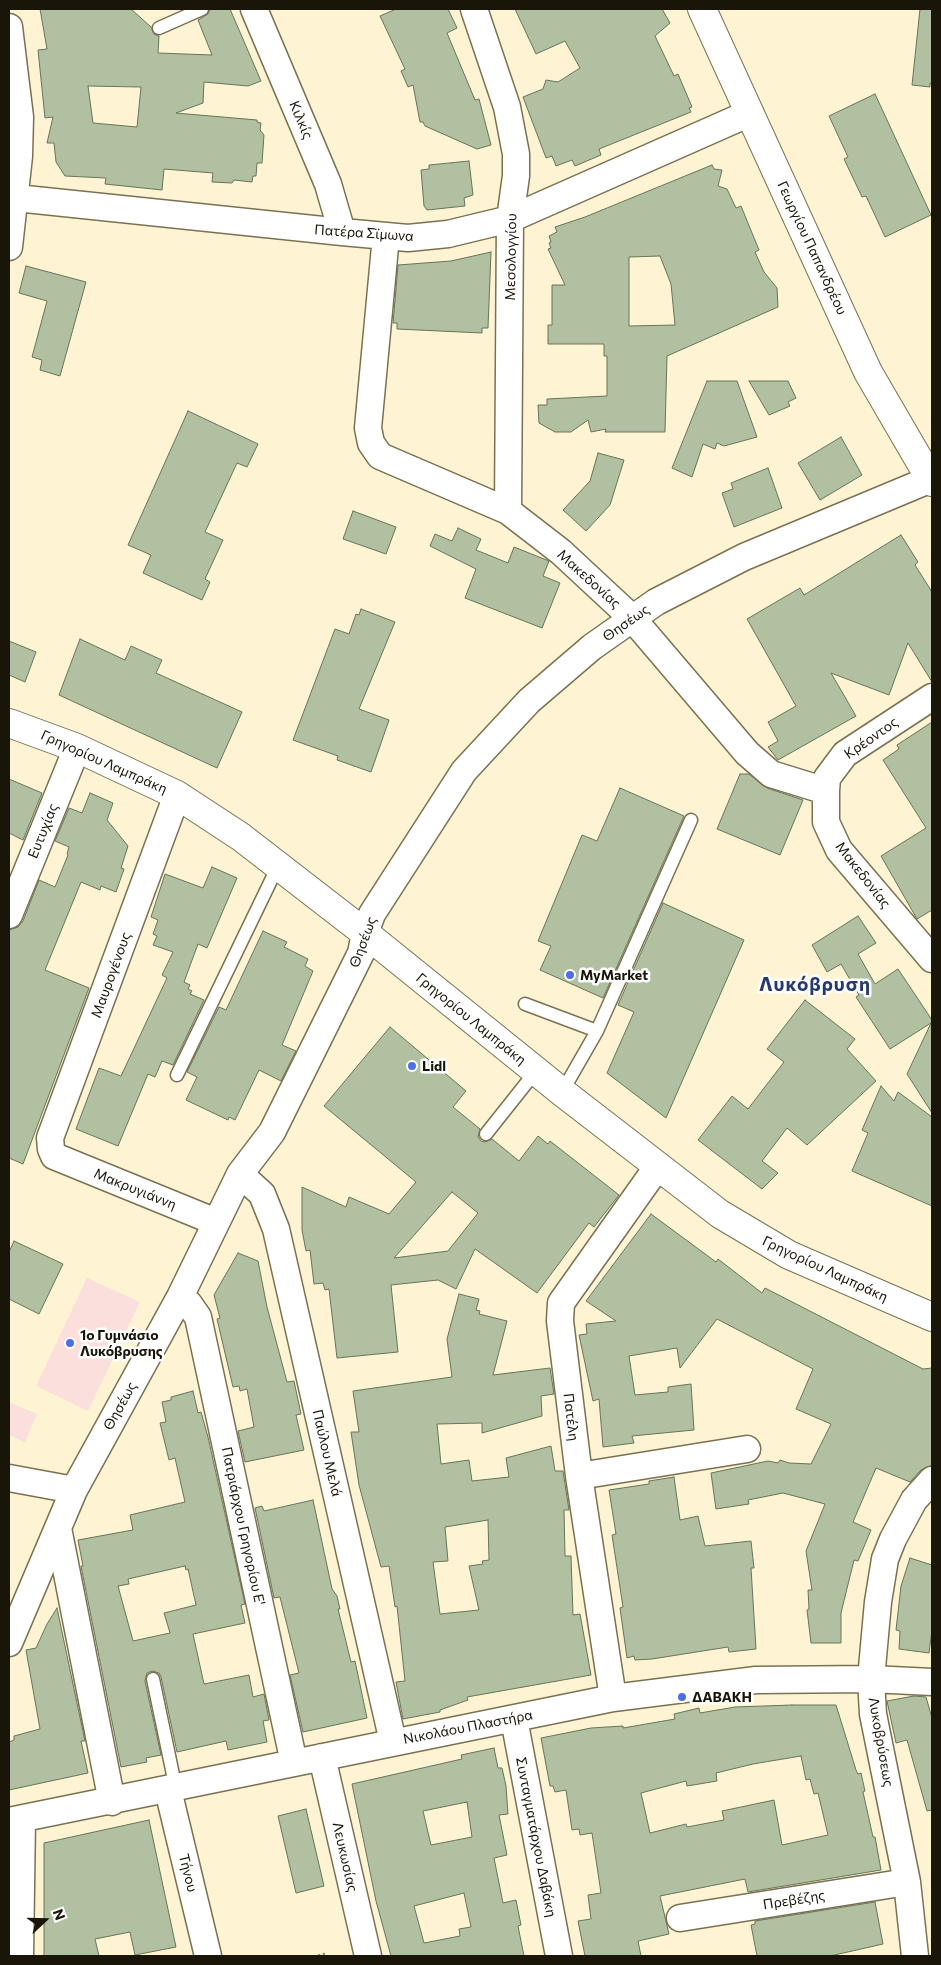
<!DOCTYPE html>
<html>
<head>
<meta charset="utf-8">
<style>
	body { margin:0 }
	#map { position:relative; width:941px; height:1965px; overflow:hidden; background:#fef4d3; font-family:Commissioner,sans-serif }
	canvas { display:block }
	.frame { position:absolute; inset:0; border:10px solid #191509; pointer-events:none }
	.north { position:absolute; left:20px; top:1895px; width:50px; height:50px; -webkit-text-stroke:4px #fff; paint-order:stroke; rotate:69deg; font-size:14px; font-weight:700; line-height:20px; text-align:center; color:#191509 }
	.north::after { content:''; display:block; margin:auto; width:18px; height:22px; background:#191509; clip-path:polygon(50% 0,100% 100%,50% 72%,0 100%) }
</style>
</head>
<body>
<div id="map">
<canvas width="941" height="1965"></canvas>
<div class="frame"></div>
<div class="north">N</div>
</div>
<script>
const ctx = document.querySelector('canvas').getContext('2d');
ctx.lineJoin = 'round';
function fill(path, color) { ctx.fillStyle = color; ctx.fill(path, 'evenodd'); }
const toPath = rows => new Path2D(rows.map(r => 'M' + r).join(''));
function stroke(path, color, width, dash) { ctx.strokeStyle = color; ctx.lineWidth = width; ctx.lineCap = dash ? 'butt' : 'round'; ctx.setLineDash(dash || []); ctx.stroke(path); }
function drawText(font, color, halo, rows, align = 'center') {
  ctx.font = font + ' Commissioner,sans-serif'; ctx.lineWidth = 5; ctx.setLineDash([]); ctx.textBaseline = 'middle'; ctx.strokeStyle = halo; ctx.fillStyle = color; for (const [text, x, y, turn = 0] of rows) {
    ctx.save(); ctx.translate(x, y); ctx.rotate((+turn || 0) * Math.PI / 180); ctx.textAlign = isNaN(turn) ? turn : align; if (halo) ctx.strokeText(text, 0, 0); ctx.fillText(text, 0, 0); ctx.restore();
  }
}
const green = toPath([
	[87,1278,140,1302,88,1411,36,1386],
	[9,1402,37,1414,25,1442,9,1435]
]);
const building = toPath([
	[40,9,131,9,151,27,154,34,159,36,158,53,212,55,198,20,208,14,210,9,230,9,261,81,248,86,204,82,203,103,176,113,257,120,257,122,261,123,260,130,264,135,262,163,257,163,256,176,253,176,252,182,234,180,232,183,212,182,213,173,164,169,162,190,105,184,106,178,65,176,56,162,54,143,47,143,53,117,45,118,38,50,47,49,40,9],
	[88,86,141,87,137,127,93,123,88,86],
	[396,9,448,9,457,28,447,33,475,100,479,99,491,145,477,149,425,126,423,122,420,122,413,85,408,87,401,71,405,69,380,16,396,9],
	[515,9,662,9,670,23,655,36,674,76,678,74,692,107,689,108,691,112,599,149,601,155,575,166,572,160,556,166,552,156,546,158,523,97,543,89,546,80,558,82,580,68,565,41,536,54,515,9],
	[920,9,932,9,932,84,930,83,930,87,912,85,920,9],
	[875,94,931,215,885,237,866,196,862,197,844,159,848,157,829,116,875,94],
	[469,161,473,195,464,198,465,206,427,210,424,206,421,170,429,169,429,165,469,161],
	[712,165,714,169,722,170,718,186,727,189,736,208,741,206,759,250,755,252,764,272,777,288,778,307,667,356,665,432,605,432,606,429,591,432,588,420,571,432,555,432,539,423,538,405,547,405,547,399,607,396,607,356,604,356,604,344,548,344,548,325,552,325,552,285,565,285,548,249,551,248,549,243,551,242,549,236,557,232,555,227,585,217,712,165],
	[660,256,671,284,675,325,629,326,629,257,660,256],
	[491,252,488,328,482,328,482,333,397,329,397,323,393,323,398,265,451,261,491,252],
	[26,266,86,282,60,376,40,370,42,360,32,357,47,301,19,293,26,266],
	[707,381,737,381,757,437,724,446,717,443,715,449,703,444,692,477,672,468,707,381],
	[749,381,788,381,796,398,788,402,790,406,769,415,749,381],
	[188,411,258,444,247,467,237,463,205,532,223,540,205,579,210,582,202,600,143,573,151,555,128,545,188,411],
	[841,437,862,475,820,500,798,463,841,437],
	[598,453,624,460,610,505,586,531,563,510,590,481,598,453],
	[768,468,782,508,734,527,722,493,733,489,731,483,768,468],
	[353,511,396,527,386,554,343,539,353,511],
	[458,528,481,539,476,550,508,563,514,547,549,561,543,576,560,583,542,628,465,598,476,569,430,546,435,534,452,541,458,528],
	[901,535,918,562,915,565,932,592,932,682,908,643,889,695,831,673,856,716,778,760,768,747,778,741,768,722,796,706,747,619,800,588,804,595,901,535],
	[361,609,395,622,359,709,389,720,371,772,337,760,338,756,293,740,335,629,349,634,356,614,359,615,361,609],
	[80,639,125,660,131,646,162,660,156,673,242,712,217,768,59,695,80,639],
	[9,641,36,652,25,682,9,675,9,641],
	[932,722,932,910,917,919,881,856,926,828,883,760,899,749,897,745,932,722],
	[740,774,749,774,767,788,803,800,780,855,717,829,740,774],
	[9,779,42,793,23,840,9,833,9,779],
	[620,788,684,816,603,998,540,970,551,946,538,941,582,835,597,841,620,788],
	[90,793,113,803,107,820,128,846,121,868,124,869,116,892,101,886,100,890,81,882,45,970,89,988,23,1164,9,1158,9,930,18,927,23,921,39,880,55,887,68,855,67,854,69,847,55,841,69,808,82,813,90,793],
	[212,867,237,878,207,948,198,944,184,982,190,985,188,989,192,991,190,994,204,1000,173,1065,162,1061,155,1077,148,1074,118,1146,76,1129,99,1068,121,1076,167,978,162,975,173,952,153,945,157,936,153,934,158,920,151,917,165,874,203,888,212,867],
	[663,903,744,940,666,1118,607,1073,634,1012,618,1005,663,903],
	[858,916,876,943,858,954,875,984,898,969,932,1020,932,1113,907,1074,931,1023,890,1049,856,997,859,995,841,964,827,972,812,945,858,916],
	[263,931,287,942,284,947,308,959,305,966,313,971,282,1045,296,1051,281,1081,259,1070,235,1120,229,1117,228,1120,186,1100,197,1077,187,1072,219,1007,226,1010,263,931],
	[805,1000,855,1039,847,1049,876,1081,807,1145,787,1128,762,1161,778,1173,762,1189,698,1140,732,1096,748,1109,784,1062,767,1049,805,1000],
	[390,1027,466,1091,453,1107,480,1129,478,1137,481,1141,485,1142,492,1139,519,1161,538,1136,548,1144,550,1141,619,1195,594,1227,589,1223,537,1293,475,1249,456,1289,438,1280,391,1285,398,1352,337,1358,329,1289,325,1290,323,1283,314,1284,310,1250,306,1251,302,1230,302,1187,346,1207,349,1197,389,1214,416,1182,324,1106,390,1027],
	[452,1192,478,1213,448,1251,394,1258,452,1192],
	[881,1086,894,1101,898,1092,932,1117,932,1206,852,1171,868,1133,862,1130,881,1086],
	[651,1214,716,1262,718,1259,762,1293,765,1288,923,1369,932,1368,932,1465,921,1470,910,1482,876,1468,853,1522,871,1530,858,1561,854,1560,841,1613,841,1643,811,1643,807,1610,809,1609,808,1590,812,1590,806,1551,825,1504,783,1493,748,1500,749,1504,716,1509,711,1473,768,1461,778,1463,780,1460,789,1463,811,1464,831,1424,796,1409,813,1369,717,1319,680,1368,677,1348,629,1356,635,1395,668,1392,668,1387,691,1384,694,1430,632,1436,634,1443,603,1447,599,1399,593,1401,579,1335,587,1334,586,1324,616,1321,586,1301,651,1214],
	[14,1241,63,1264,39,1314,9,1299,9,1252,14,1241],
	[238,1253,258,1261,267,1307,287,1382,294,1381,301,1414,296,1415,304,1450,245,1462,238,1431,254,1427,247,1389,240,1391,239,1386,233,1387,217,1319,220,1318,214,1295,238,1253],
	[459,1294,479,1299,476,1310,480,1311,479,1314,507,1321,493,1375,550,1368,554,1394,541,1396,542,1416,482,1433,482,1423,437,1424,441,1464,469,1460,472,1481,509,1477,506,1458,551,1446,555,1471,563,1471,569,1510,564,1510,565,1556,571,1556,573,1615,580,1614,591,1675,467,1697,468,1700,440,1710,440,1712,403,1719,396,1682,405,1681,397,1606,395,1607,389,1566,381,1567,359,1485,351,1432,359,1432,353,1391,452,1377,447,1339,459,1294],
	[488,1520,489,1560,482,1561,483,1564,469,1566,479,1610,440,1614,433,1562,448,1561,445,1527,488,1520],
	[193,1391,198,1413,201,1412,208,1437,245,1604,241,1605,245,1623,193,1634,204,1684,249,1675,253,1697,264,1694,269,1720,263,1721,267,1742,228,1750,226,1741,177,1752,161,1677,159,1673,152,1671,147,1673,145,1681,161,1755,146,1758,147,1762,121,1767,81,1566,83,1566,78,1540,133,1530,130,1515,185,1502,175,1458,169,1460,160,1423,166,1422,162,1402,171,1400,171,1397,193,1391],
	[185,1566,186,1570,188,1569,196,1605,164,1613,170,1633,133,1641,118,1586,129,1584,128,1579,185,1566],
	[674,1477,680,1520,698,1516,705,1546,751,1541,754,1568,751,1568,756,1649,729,1652,728,1647,652,1659,635,1660,634,1656,627,1658,620,1608,623,1607,612,1535,616,1534,609,1490,649,1484,649,1481,674,1477],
	[313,1500,332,1589,337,1596,340,1609,338,1609,351,1662,355,1661,367,1718,303,1732,290,1675,299,1673,280,1597,274,1598,255,1508,262,1506,264,1511,313,1500],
	[910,1558,932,1565,932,1630,929,1653,899,1649,900,1631,896,1630,901,1586,910,1558],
	[57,1608,85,1741,81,1741,88,1773,9,1790,9,1742,14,1740,14,1736,40,1729,26,1650,36,1648,47,1624,57,1608],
	[914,1696,926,1697,932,1718,932,1810,927,1811,907,1740,896,1743,887,1701,914,1696],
	[792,1705,836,1705,856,1770,858,1774,861,1773,865,1791,863,1792,873,1837,875,1837,881,1870,748,1892,745,1879,660,1896,669,1934,638,1941,641,1956,585,1956,578,1921,591,1919,588,1895,601,1893,592,1833,580,1835,579,1829,572,1830,566,1790,555,1792,553,1786,550,1786,541,1738,591,1728,623,1726,623,1728,675,1719,674,1714,699,1708,700,1713,735,1707,792,1705],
	[801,1756,806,1780,810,1779,814,1794,818,1793,828,1835,782,1845,774,1800,722,1811,724,1820,687,1827,686,1824,650,1833,641,1793,686,1781,687,1786,717,1781,716,1773,753,1764,801,1756],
	[494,1748,498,1768,502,1768,506,1786,508,1814,499,1815,507,1855,494,1858,503,1903,516,1900,521,1925,518,1926,524,1956,391,1956,376,1901,352,1784,462,1759,461,1755,494,1748],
	[467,1802,472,1837,431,1845,423,1811,467,1802],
	[464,1893,471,1927,459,1929,460,1936,424,1943,414,1906,464,1893],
	[306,1809,324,1886,296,1893,278,1816,306,1809],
	[149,1820,176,1947,135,1955,130,1932,95,1939,99,1956,44,1956,44,1843,149,1820],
	[875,1902,883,1944,830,1956,757,1956,751,1925,755,1924,755,1921,875,1902]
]);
const path = toPath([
	[318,1956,325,1954]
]);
const lane = toPath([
	[159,28,202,9],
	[525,1004,597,1031],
	[177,1075,278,866],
	[562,1092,597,1031,691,820],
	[486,1134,536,1071],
	[153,1679,176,1789]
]);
const street = toPath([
	[254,9,328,184,342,232],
	[474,9,507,107,516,154,516,176,510,219,508,511],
	[9,27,20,117,19,156,9,247],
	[16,198,342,232,408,238,448,234,510,219,750,113],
	[386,236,368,428,371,443,380,456,508,511,561,552,632,618,747,753,771,774,826,791,826,822,839,850,932,959],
	[826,791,827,778,845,754,932,697],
	[177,795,50,1138,51,1149,54,1156,216,1222],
	[9,915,77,748],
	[240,1174,262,1194,276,1229,393,1742],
	[180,1297,189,1304,198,1317,294,1763],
	[579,1476,747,1449],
	[9,1478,74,1490],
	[58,1528,112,1802],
	[9,1643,74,1490,180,1297,240,1174,272,1132,361,953,365,933,372,914,464,771,529,701,592,647,656,602,744,557,931,479],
	[613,1698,579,1476,560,1321,561,1303,658,1166],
	[514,1719,559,1956],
	[322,1757,368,1956],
	[168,1790,208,1956],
	[9,1821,613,1698,756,1680,871,1679,932,1682],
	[680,1918,907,1882],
	[20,1956,22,1819],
	[915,1956,907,1882,873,1714,871,1679,878,1602,885,1559,893,1539,914,1500,932,1480]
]);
const secondary = toPath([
	[702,9,868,372,932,482],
	[9,723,77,748,177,795,241,837,365,933,562,1092,720,1214,789,1255,932,1317]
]);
const markers = [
	[570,975,5,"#4e6fe3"],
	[412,1066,5,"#4e6fe3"],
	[70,1343,5,"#4e6fe3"],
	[682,1697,5,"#4e6fe3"]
];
const streetNames = [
	["Κιλκίς",301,120,67],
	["Πατέρα Σϊμωνα",364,233,4],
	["Γεωργίου Παπανδρέου",812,248,65],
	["Μεσολογγίου",511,257,-89],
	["Μακεδονίας",589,579,42],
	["Θησέως",626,623,-35],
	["Κρέοντος",871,738,-35],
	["Γρηγορίου Λαμπράκη",104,762,24],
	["Ευτυχίας",43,831,-68],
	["Μακεδονίας",863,875,52],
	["Θησέως",363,942,-70],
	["Μαυρογένους",111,975,-70],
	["Γρηγορίου Λαμπράκη",471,1019,39],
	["Μακρυγιάννη",135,1189,22],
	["Γρηγορίου Λαμπράκη",825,1269,25],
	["Θησέως",120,1406,-61],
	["Πατέλη",571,1417,83],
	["Παύλου Μελά",327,1453,77],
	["Πατριάρχου Γρηγορίου Ε'",243,1526,78],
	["Νικολάου Πλαστήρα",468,1727,-11],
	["Λυκοβρύσεως",881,1742,80],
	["Συνταγματάρχου Δαβάκη",536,1837,79],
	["Λευκωσίας",345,1857,77],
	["Τήνου",188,1873,76],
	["Πρεβέζης",794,1900,-9]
];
const poiNames = [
	["MyMarket",580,975],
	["Lidl",422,1066],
	["1ο Γυμνάσιο",80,1335],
	["Λυκόβρυσης",80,1351],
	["ΔΑΒΑΚΗ",692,1697]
];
const districtNames = [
	["Λυκόβρυση",815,985]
];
fill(green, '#fadfdc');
fill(building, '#b1c0a1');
stroke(building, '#667458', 1);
stroke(lane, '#7a7153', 15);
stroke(street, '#7a7153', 29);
stroke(secondary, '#7a7153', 30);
stroke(path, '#928b73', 3, [2.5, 2.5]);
stroke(lane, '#fff', 12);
stroke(street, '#fff', 26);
stroke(secondary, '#fff', 28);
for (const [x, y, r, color] of markers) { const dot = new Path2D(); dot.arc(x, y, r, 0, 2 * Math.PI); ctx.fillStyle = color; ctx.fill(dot); stroke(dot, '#fff', 2); }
drawText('14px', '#191509', '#fff', streetNames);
drawText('bold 14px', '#191509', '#fff', poiNames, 'left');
ctx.letterSpacing = '1px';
drawText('bold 19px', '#283972', '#fff', districtNames);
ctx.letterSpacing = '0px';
</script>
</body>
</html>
